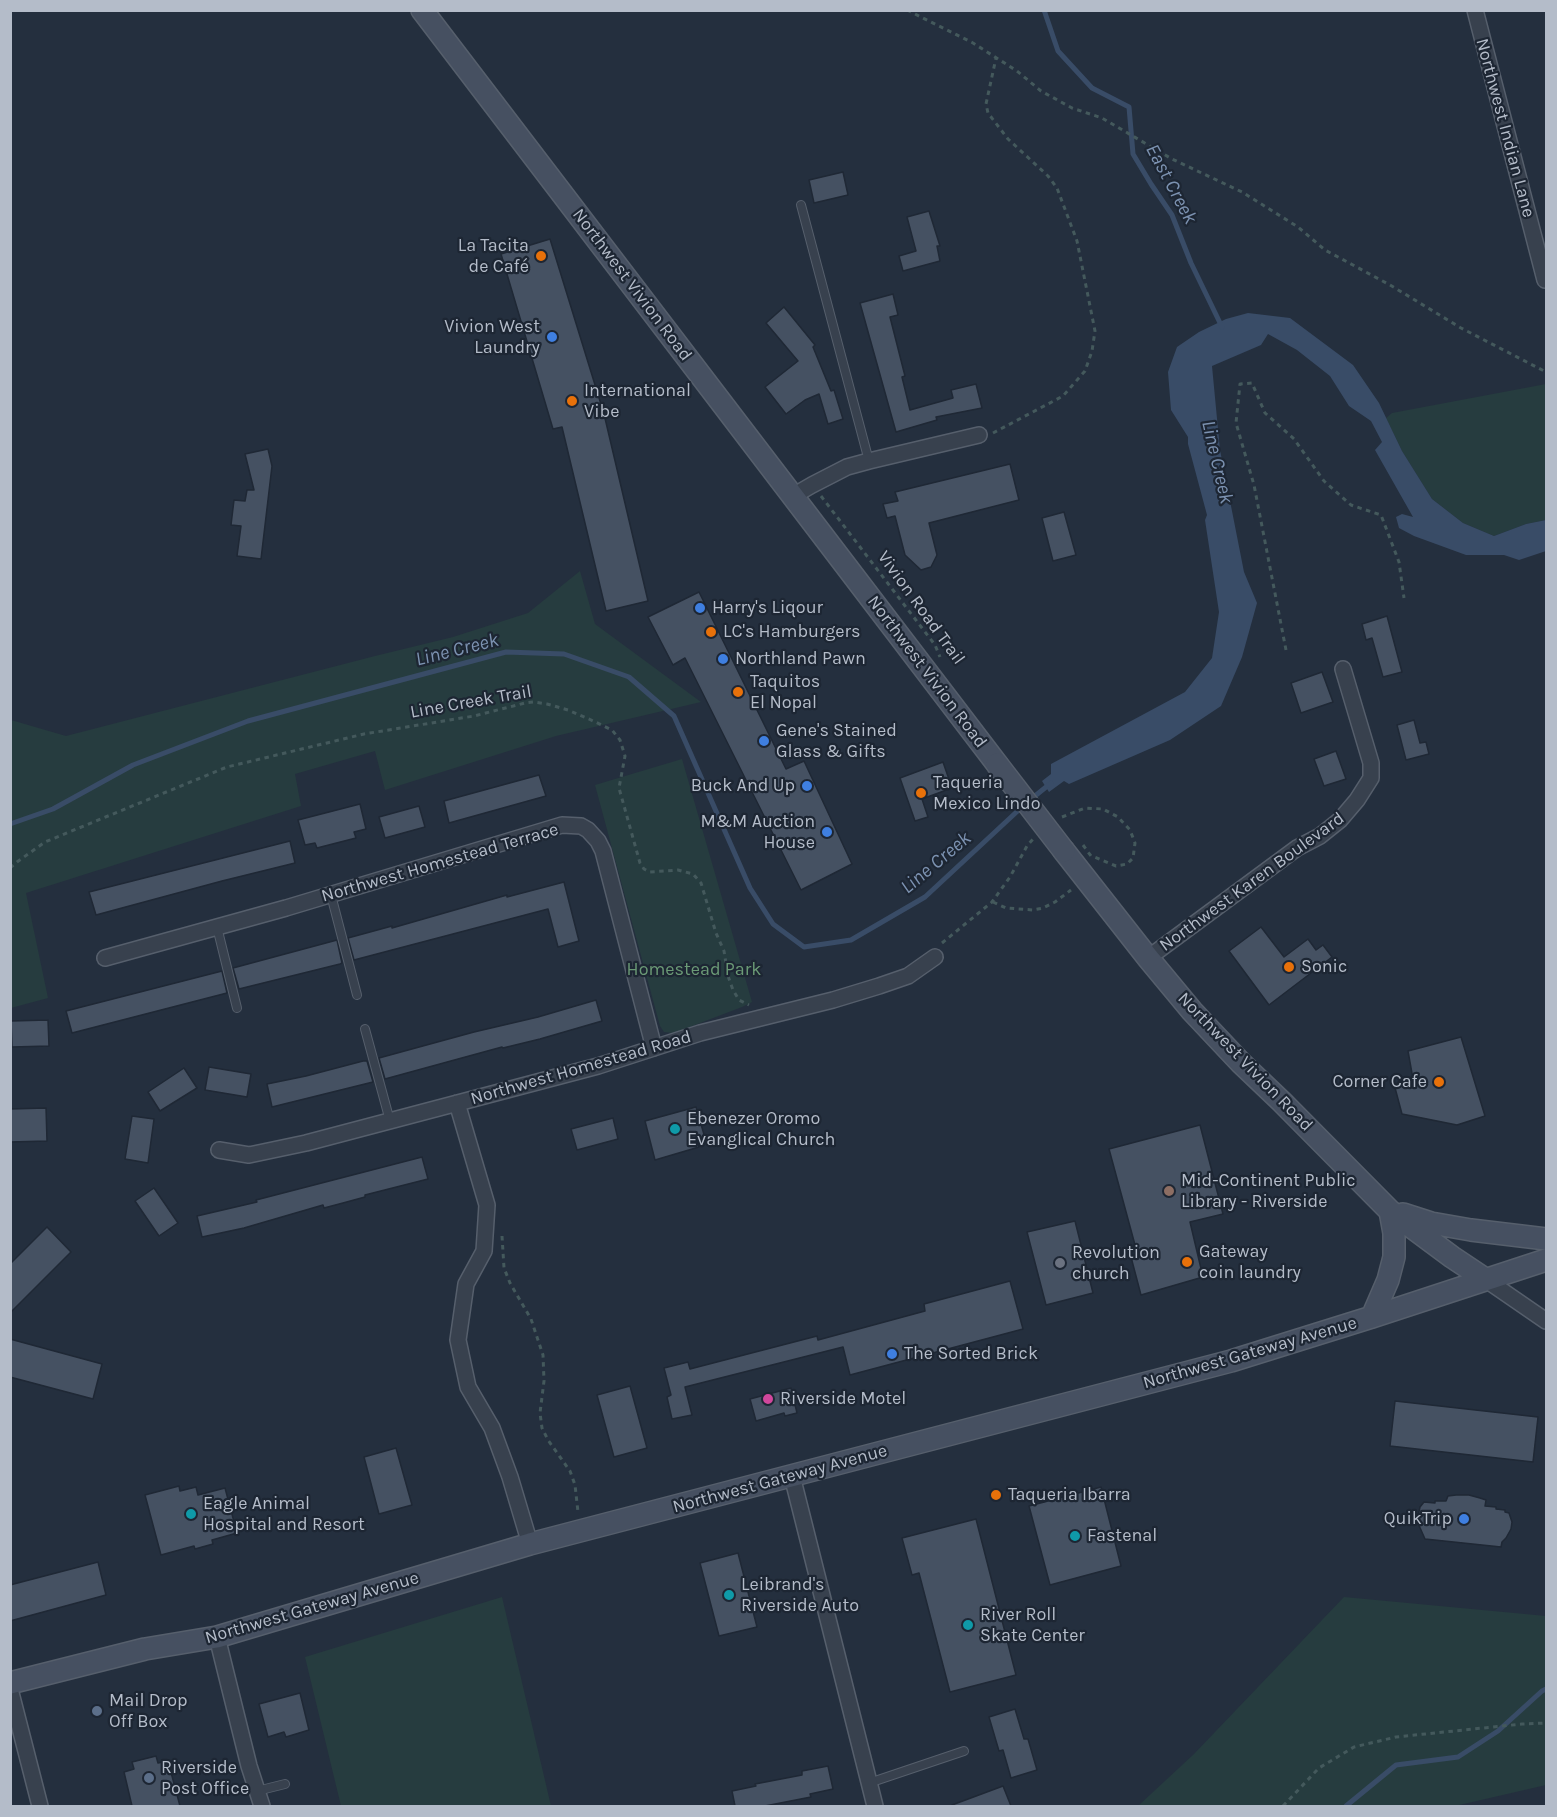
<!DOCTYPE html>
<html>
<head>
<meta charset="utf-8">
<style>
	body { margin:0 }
	#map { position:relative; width:1557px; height:1817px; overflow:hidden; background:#242f3e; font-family:Karla,sans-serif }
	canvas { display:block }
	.frame { position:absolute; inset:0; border:12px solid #b4bcc9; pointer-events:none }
</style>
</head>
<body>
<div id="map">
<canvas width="1557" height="1817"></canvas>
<div class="frame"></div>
</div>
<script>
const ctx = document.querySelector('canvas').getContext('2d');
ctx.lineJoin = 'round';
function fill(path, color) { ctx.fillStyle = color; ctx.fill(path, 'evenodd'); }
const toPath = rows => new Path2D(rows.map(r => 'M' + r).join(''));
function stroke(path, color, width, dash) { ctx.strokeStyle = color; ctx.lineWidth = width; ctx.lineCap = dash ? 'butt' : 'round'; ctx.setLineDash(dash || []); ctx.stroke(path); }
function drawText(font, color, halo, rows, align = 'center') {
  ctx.font = font + ' Karla,sans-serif'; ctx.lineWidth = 4.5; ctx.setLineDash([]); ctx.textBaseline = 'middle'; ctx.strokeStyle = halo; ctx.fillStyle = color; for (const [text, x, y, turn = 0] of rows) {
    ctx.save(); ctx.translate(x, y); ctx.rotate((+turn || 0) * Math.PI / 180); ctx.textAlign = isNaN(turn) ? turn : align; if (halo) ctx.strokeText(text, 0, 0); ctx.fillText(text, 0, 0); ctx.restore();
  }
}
const green = toPath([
	[1546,384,1546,520,1526,524,1494,536,1463,523,1432,499,1402,451,1386,418,1392,413],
	[580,571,595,624,701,702,556,736,385,790,375,751,295,774,301,806,26,893,48,998,11,1008,11,720,66,736,375,656,453,637,528,613],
	[682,759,752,1002,742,1007,674,1033,664,1032,660,1026,595,785],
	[502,1597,551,1806,341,1806,305,1657],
	[1344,1597,1546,1616,1546,1785,1455,1806,1138,1806,1194,1754]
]);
const water = toPath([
	[1248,313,1290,318,1353,365,1379,403,1402,451,1432,499,1463,523,1494,536,1526,524,1546,520,1546,551,1519,560,1504,555,1466,555,1414,536,1399,528,1396,517,1402,514,1413,517,1375,450,1382,442,1371,421,1349,406,1330,376,1297,350,1268,334,1261,345,1212,366,1220,450,1244,572,1257,603,1242,657,1221,706,1170,740,1069,784,1064,781,1049,792,1042,781,1051,774,1051,764,1185,692,1212,658,1219,612,1205,520,1207,515,1188,444,1188,437,1171,410,1168,372,1177,347,1199,332,1226,319]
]);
const stream = toPath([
	[1044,10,1058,51,1092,88,1129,107,1133,154,1151,184,1172,215,1191,263,1222,327],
	[1030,800,1051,783],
	[10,824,53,809,133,765,248,721,506,652,564,654,629,677,674,716,750,888,773,924,804,947,851,940,925,897,1023,806],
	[1346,1806,1396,1765,1458,1757,1498,1731,1542,1691,1546,1689]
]);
const building = toPath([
	[843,172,848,195,814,203,809,180,843,172],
	[929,211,940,246,937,246,940,261,903,271,899,256,916,251,907,217,929,211],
	[550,239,604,414,648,601,606,611,562,427,553,429,501,254,550,239],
	[893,294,898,315,890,317,905,376,902,377,910,410,953,398,951,390,976,384,982,408,936,417,937,420,896,432,860,303,893,294],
	[784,307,815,345,813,347,831,391,834,390,843,419,828,424,819,394,805,400,786,414,765,387,798,361,766,323,784,307],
	[268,449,272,466,261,559,237,556,241,526,231,525,234,500,245,501,247,490,254,490,245,454,268,449],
	[1010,464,1019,500,929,523,937,555,931,567,921,570,905,555,895,516,887,518,883,504,898,501,895,492,1010,464],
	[1064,512,1076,555,1053,561,1042,518,1064,512],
	[699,592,786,769,804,761,852,864,801,890,685,658,673,665,648,617,699,592],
	[1387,616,1402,672,1383,677,1372,638,1366,640,1362,624,1387,616],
	[1322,672,1333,702,1301,713,1291,683,1322,672],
	[1414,720,1420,743,1426,742,1429,754,1406,760,1397,725,1414,720],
	[1336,751,1346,779,1324,786,1314,759,1336,751],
	[943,762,952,788,922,799,928,817,915,821,900,778,943,762],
	[539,775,546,796,449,823,444,801,539,775],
	[360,804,366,829,354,832,356,838,317,848,315,843,305,845,298,820,360,804],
	[419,806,425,827,385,838,379,817,419,806],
	[290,841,295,863,222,881,96,915,89,892,290,841],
	[564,882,579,941,558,947,548,909,354,960,348,938,392,926,392,928,507,895,507,897,564,882],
	[1261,927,1284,957,1308,939,1316,950,1323,945,1332,957,1269,1005,1229,951,1261,927],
	[337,940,342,963,340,964,239,989,233,968,337,940],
	[222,971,227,993,72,1033,66,1011,222,971],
	[596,1000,602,1021,540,1039,503,1048,502,1047,385,1079,379,1058,474,1032,538,1017,596,1000],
	[48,1020,49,1046,12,1047,11,1021,48,1020],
	[1461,1037,1485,1116,1457,1125,1402,1114,1394,1084,1413,1079,1408,1051,1461,1037],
	[363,1061,367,1061,373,1082,272,1107,267,1084,306,1076,363,1061],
	[209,1067,251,1074,247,1097,205,1090,209,1067],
	[184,1068,197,1088,160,1111,148,1092,184,1068],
	[696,1107,705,1138,697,1140,699,1147,655,1160,645,1121,696,1107],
	[46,1108,47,1141,10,1142,10,1109,46,1108],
	[132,1116,154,1119,148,1163,125,1159,132,1116],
	[613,1118,618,1139,577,1150,571,1129,613,1118],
	[1200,1125,1223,1214,1190,1222,1203,1277,1141,1295,1131,1257,1138,1256,1109,1149,1200,1125],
	[422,1157,428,1179,365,1195,365,1197,343,1203,324,1208,323,1205,244,1228,202,1237,197,1216,257,1202,256,1200,422,1157],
	[154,1188,178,1223,159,1236,135,1201,154,1188],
	[1075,1221,1093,1293,1046,1305,1027,1232,1075,1221],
	[47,1227,71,1252,10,1313,10,1264,47,1227],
	[1010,1281,1023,1329,850,1375,843,1347,685,1387,692,1415,672,1419,667,1397,671,1395,664,1368,688,1362,690,1369,817,1336,818,1340,925,1311,924,1304,1010,1281],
	[10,1339,102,1364,93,1399,10,1377,10,1339],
	[630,1386,647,1448,614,1457,597,1395,630,1386],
	[791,1388,797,1413,785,1416,784,1413,756,1421,750,1399,791,1388],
	[1395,1401,1538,1417,1533,1462,1390,1446,1395,1401],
	[396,1448,412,1505,379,1514,364,1457,396,1448],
	[179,1486,180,1491,196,1487,198,1495,225,1488,237,1533,212,1540,213,1544,195,1549,194,1546,161,1555,145,1495,179,1486],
	[1101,1487,1121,1566,1050,1585,1029,1506,1101,1487],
	[1456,1495,1469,1495,1480,1498,1486,1500,1485,1506,1496,1507,1496,1509,1505,1510,1505,1512,1509,1513,1512,1522,1511,1529,1506,1538,1502,1542,1501,1547,1425,1539,1417,1521,1420,1507,1424,1502,1435,1503,1435,1501,1446,1501,1448,1496,1456,1495],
	[976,1519,1016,1675,950,1692,919,1573,912,1575,902,1538,976,1519],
	[738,1553,757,1627,719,1636,700,1563,738,1553],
	[98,1562,106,1595,10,1621,10,1585,98,1562],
	[300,1693,309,1730,286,1737,284,1732,268,1737,259,1704,300,1693],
	[1015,1709,1024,1739,1028,1739,1037,1770,1011,1778,1003,1750,999,1751,989,1717,1015,1709],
	[156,1756,158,1763,168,1761,180,1806,132,1806,124,1772,134,1769,132,1762,156,1756],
	[828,1766,833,1789,810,1794,811,1797,765,1806,735,1806,732,1791,756,1786,755,1784,802,1775,802,1771,828,1766],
	[1003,1786,1011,1806,952,1806,952,1805,1003,1786]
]);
const path = toPath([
	[907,10,973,43,1017,71,1041,91,1072,108,1102,118,1172,159,1242,192,1298,227,1325,250,1390,285,1461,328,1546,372],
	[993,433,1063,396,1085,371,1092,351,1095,331,1077,241,1057,188,1048,176,1008,139,988,113,986,104,996,58],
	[821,496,935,645,940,657],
	[1286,650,1254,485,1236,423,1240,384,1252,383,1265,413,1294,439,1324,481,1351,505,1381,515,1399,562,1404,598],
	[1062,817,1085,808,1103,809,1118,817,1130,830,1135,843,1133,858,1127,864,1116,866,1092,856],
	[10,868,17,862,45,842,227,767,364,734,474,716,525,703,534,702,547,704,568,710,589,719,612,730,620,740,625,756,619,788,640,863,644,869,650,872,678,870,693,874,701,883,716,933,724,951,728,976,733,990,739,1000,749,1005],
	[993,902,1006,908,1033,910,1043,908,1055,902,1071,890],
	[942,943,992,902,1010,877,1027,846,1033,839],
	[502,1236,504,1268,510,1283,531,1319,543,1355,544,1381,540,1413,542,1428,548,1440,570,1471,575,1485,578,1512],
	[1283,1806,1319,1768,1354,1747,1396,1737,1522,1724,1546,1723]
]);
const service = toPath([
	[801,205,869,461],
	[331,895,357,995],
	[217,927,237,1008],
	[365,1029,390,1121],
	[869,1783,964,1751],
	[257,1791,285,1784]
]);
const minor = toPath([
	[1475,10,1545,280,1546,279],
	[793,496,812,485,847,467,869,461,979,435],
	[105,958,286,908,562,825,581,826,588,830,598,841,603,851,654,1048],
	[1148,958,1297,848,1320,836,1340,820,1357,800,1371,778,1371,763,1343,669],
	[457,1103,487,1205,484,1251,466,1284,458,1340,468,1387,492,1428,510,1477,530,1544],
	[219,1150,249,1155,306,1143,598,1066,700,1033,833,1000,879,986,908,976,935,957],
	[1485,1279,1546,1321],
	[792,1476,875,1806],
	[217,1637,249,1766,262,1806],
	[10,1689,40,1806]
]);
const secondary = toPath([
	[422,10,997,764],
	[1064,851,1148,958,1192,1011,1241,1063,1282,1102,1390,1211,1452,1257,1485,1279],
	[1403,1214,1431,1223,1471,1230,1546,1239],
	[1372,1317,1388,1280,1394,1257,1394,1233,1390,1211],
	[10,1683,145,1649,217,1637,530,1544,1231,1361,1372,1317,1546,1260]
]);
const pathBridge = toPath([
	[1083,845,1091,856]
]);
const secondaryBridge = toPath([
	[997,764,1064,851]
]);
const markers = [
	[541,256,6,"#e8710a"],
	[552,337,6,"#3f7fe0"],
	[572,401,6,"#e8710a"],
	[700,608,6,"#3f7fe0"],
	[711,632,6,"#e8710a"],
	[723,659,6,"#3f7fe0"],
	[738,692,6,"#e8710a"],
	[764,741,6,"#3f7fe0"],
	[807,786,6,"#3f7fe0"],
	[921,793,6,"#e8710a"],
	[827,832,6,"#3f7fe0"],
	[1289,967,6,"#e8710a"],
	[1439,1082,6,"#e8710a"],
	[675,1129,6,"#0f9aa8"],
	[1169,1191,6,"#8d6e63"],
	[1187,1262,6,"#e8710a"],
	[1060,1263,6,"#6b7280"],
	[892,1354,6,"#3f7fe0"],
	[768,1399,6,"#d1479c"],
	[996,1495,6,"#e8710a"],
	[191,1514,6,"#0f9aa8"],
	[1464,1519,6,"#3f7fe0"],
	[1075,1536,6,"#0f9aa8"],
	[729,1595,6,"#0f9aa8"],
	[968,1625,6,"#0f9aa8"],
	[97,1711,6,"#5c6f8a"],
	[149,1778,6,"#5c6f8a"]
];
const streetNames = [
	["Northwest Indian Lane",1505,128,75],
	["Northwest Vivion Road",632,285,53],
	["Vivion Road Trail",921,608,54],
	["Northwest Vivion Road",927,672,53],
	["Line Creek Trail",471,702,-10],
	["Northwest Homestead Terrace",440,863,-16],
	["Northwest Karen Boulevard",1252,882,-36],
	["Northwest Vivion Road",1245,1062,46],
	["Northwest Homestead Road",581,1068,-16],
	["Northwest Gateway Avenue",1250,1353,-16],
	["Northwest Gateway Avenue",780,1479,-15],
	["Northwest Gateway Avenue",312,1608,-16]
];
const poiNames = [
	["La Tacita",529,246,"right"],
	["de Café",529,267,"right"],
	["Vivion West",540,327,"right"],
	["Laundry",540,348,"right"],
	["International",584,391],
	["Vibe",584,412],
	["Harry's Liqour",712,608],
	["LC's Hamburgers",723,632],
	["Northland Pawn",735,659],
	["Taquitos",750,682],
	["El Nopal",750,703],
	["Gene's Stained",776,731],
	["Glass & Gifts",776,752],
	["Taqueria",933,783],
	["Mexico Lindo",933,804],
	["Buck And Up",795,786,"right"],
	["M&M Auction",815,822,"right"],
	["House",815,843,"right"],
	["Sonic",1301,967],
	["Corner Cafe",1427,1082,"right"],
	["Ebenezer Oromo",687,1119],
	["Evanglical Church",687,1140],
	["Mid-Continent Public",1181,1181],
	["Library - Riverside",1181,1202],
	["Gateway",1199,1252],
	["coin laundry",1199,1273],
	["Revolution",1072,1253],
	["church",1072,1274],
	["The Sorted Brick",904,1354],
	["Riverside Motel",780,1399],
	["Taqueria Ibarra",1008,1495],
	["Eagle Animal",203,1504],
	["Hospital and Resort",203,1525],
	["QuikTrip",1452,1519,"right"],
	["Fastenal",1087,1536],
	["Leibrand's",741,1585],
	["Riverside Auto",741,1606],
	["River Roll",980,1615],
	["Skate Center",980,1636],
	["Mail Drop",109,1701],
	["Off Box",109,1722],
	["Riverside",161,1768],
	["Post Office",161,1789]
];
const parkNames = [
	["Homestead Park",694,970]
];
const waterNames = [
	["East Creek",1171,184,62],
	["Line Creek",1217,462,77],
	["Line Creek",457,650,-14],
	["Line Creek",936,863,-40]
];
fill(green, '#263c3f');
fill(water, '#394c67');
stroke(stream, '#394c67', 5);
fill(building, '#455162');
stroke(building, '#1f2835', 1.5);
stroke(service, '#565f6c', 10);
stroke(minor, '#565f6c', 18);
stroke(secondary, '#565f6c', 24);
stroke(path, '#44595c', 3, [4.5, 4.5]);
stroke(service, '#38414e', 8);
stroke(minor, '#38414e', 15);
stroke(secondary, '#465061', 21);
stroke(secondaryBridge, '#565f6c', 24, []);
stroke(pathBridge, '#44595c', 3, [4.5, 4.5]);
stroke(secondaryBridge, '#465061', 21);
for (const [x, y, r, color] of markers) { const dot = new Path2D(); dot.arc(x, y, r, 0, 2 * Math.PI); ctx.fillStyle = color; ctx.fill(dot); stroke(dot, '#1d2633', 2); }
drawText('18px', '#b4bcc9', '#1d2633', streetNames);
drawText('18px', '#b4bcc9', '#1d2633', poiNames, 'left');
drawText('18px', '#6b9a76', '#1d2633', parkNames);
drawText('italic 20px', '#7c92b1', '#1d2633', waterNames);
</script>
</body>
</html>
